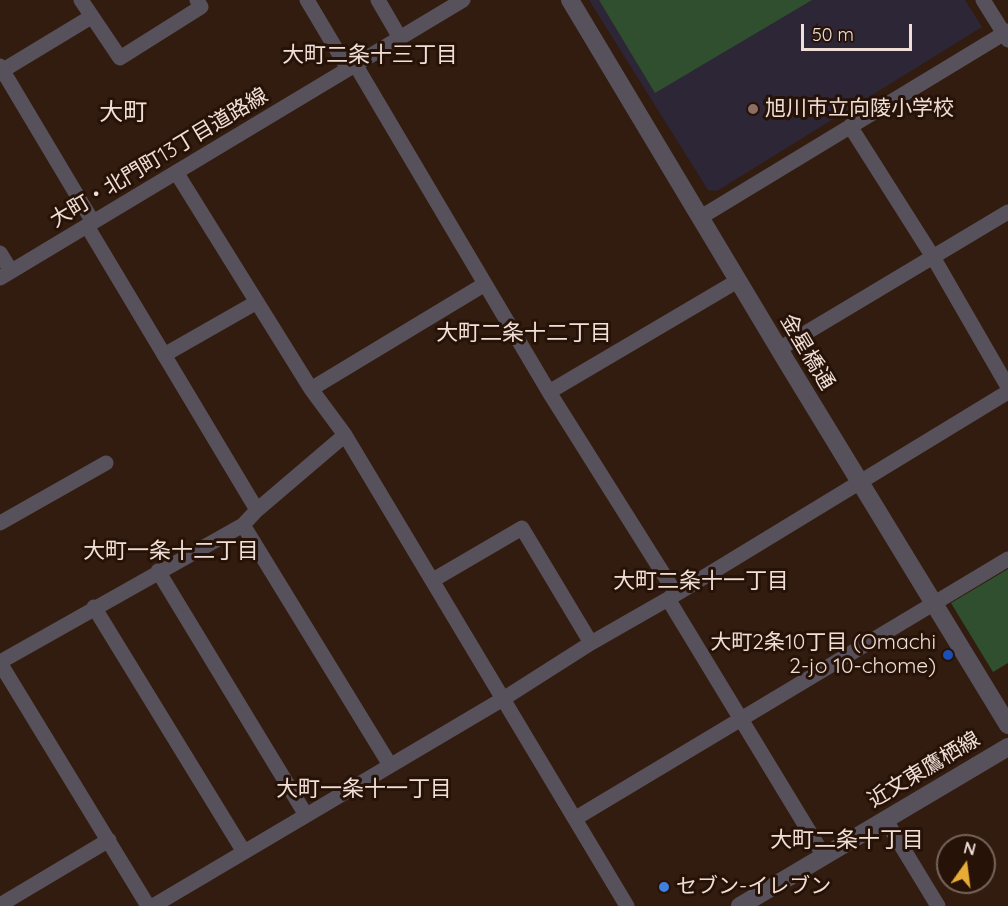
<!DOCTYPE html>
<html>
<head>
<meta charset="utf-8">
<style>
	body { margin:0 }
	#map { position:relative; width:1008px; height:906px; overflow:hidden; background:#321c10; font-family:Quicksand,sans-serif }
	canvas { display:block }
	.north { position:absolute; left:936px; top:834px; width:60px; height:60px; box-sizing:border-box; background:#271207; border:2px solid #77645a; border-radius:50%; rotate:14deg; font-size:16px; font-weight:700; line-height:24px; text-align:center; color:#efdfd7 }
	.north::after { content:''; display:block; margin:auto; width:21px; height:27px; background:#e7ac36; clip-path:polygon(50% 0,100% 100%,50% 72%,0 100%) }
	.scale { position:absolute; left:801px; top:24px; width:111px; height:27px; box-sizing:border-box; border:3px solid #efdfd7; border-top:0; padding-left:8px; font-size:18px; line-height:21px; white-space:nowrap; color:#efdfd7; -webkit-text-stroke:4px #271207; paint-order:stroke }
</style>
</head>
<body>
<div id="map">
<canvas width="1008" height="906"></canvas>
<div class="north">N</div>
<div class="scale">50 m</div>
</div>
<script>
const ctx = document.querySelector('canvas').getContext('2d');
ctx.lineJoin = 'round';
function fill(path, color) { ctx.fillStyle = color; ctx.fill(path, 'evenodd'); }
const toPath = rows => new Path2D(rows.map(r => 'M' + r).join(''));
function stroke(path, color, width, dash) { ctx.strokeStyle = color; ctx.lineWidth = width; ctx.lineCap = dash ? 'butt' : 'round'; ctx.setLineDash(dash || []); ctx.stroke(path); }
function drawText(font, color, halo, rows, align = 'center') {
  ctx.font = font + ' Quicksand,"Noto Sans JP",sans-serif'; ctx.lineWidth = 6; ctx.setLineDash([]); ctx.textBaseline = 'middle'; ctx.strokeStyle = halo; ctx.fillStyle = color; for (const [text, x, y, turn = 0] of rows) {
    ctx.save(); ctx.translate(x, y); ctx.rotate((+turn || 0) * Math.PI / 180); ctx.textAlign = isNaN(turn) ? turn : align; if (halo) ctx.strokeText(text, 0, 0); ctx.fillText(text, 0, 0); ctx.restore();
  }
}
const education = toPath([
	[589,0,965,0,982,27,717,191,708,190]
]);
const green = toPath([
	[599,0,812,0,655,93],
	[1008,569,1008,663,993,672,951,603]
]);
const minor = toPath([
	[81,0,120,58,201,7,197,0],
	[307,0,348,69],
	[378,0,400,38],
	[983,0,1008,40],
	[355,64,549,392,676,594],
	[0,66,93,222],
	[0,72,91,17],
	[850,126,933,257,1008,387],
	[176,172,311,389,345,435,627,906],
	[701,217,1008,31],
	[87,226,257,510],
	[0,253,11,271],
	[0,278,463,0],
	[779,349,1008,212],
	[164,355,257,302],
	[311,389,485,284],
	[549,392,739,280],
	[0,523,106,463],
	[243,525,390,765],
	[158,571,306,815],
	[433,580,522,528,591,643],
	[668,599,824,856],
	[94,607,244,852],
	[0,662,243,525,257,510,345,435],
	[0,663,148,906],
	[576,818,1008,559],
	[885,819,938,906],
	[0,905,109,840],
	[153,906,503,699,591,643,668,599,1008,392]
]);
const tertiary = toPath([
	[570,0,788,364,1008,725],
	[740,906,1008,747]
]);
const markers = [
	[753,109,6,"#8d6e63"],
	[948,655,6,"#1a4fb4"],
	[664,887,6,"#3f7fe0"]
];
const poiNames = [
	["旭川市立向陵小学校",765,109],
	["大町2条10丁目 (Omachi",936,643,"right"],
	["2-jo 10-chome)",936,667,"right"],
	["セブン-イレブン",676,887]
];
const streetNames = [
	["大町・北門町13丁目道路線",159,158,-31],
	["金星橋通",807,352,59],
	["近文東鷹栖線",924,770,-31]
];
const neighbourhoodNames = [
	["大町二条十三丁目",370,55],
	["大町二条十二丁目",524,333],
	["大町一条十二丁目",171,551],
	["大町二条十一丁目",701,581],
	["大町一条十一丁目",364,789],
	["大町二条十丁目",847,840]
];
const quarterNames = [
	["大町",123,113]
];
fill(education, '#2c2636');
fill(green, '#304f2f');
stroke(minor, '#57515b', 15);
stroke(tertiary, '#57515b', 18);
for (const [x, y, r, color] of markers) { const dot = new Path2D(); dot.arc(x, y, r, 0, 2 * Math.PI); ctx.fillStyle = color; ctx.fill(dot); stroke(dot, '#271207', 2); }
drawText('21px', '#efdfd7', '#271207', poiNames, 'left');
drawText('21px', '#efdfd7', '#271207', streetNames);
drawText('22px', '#efdfd7', '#271207', neighbourhoodNames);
drawText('24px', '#efdfd7', '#271207', quarterNames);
</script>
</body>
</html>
